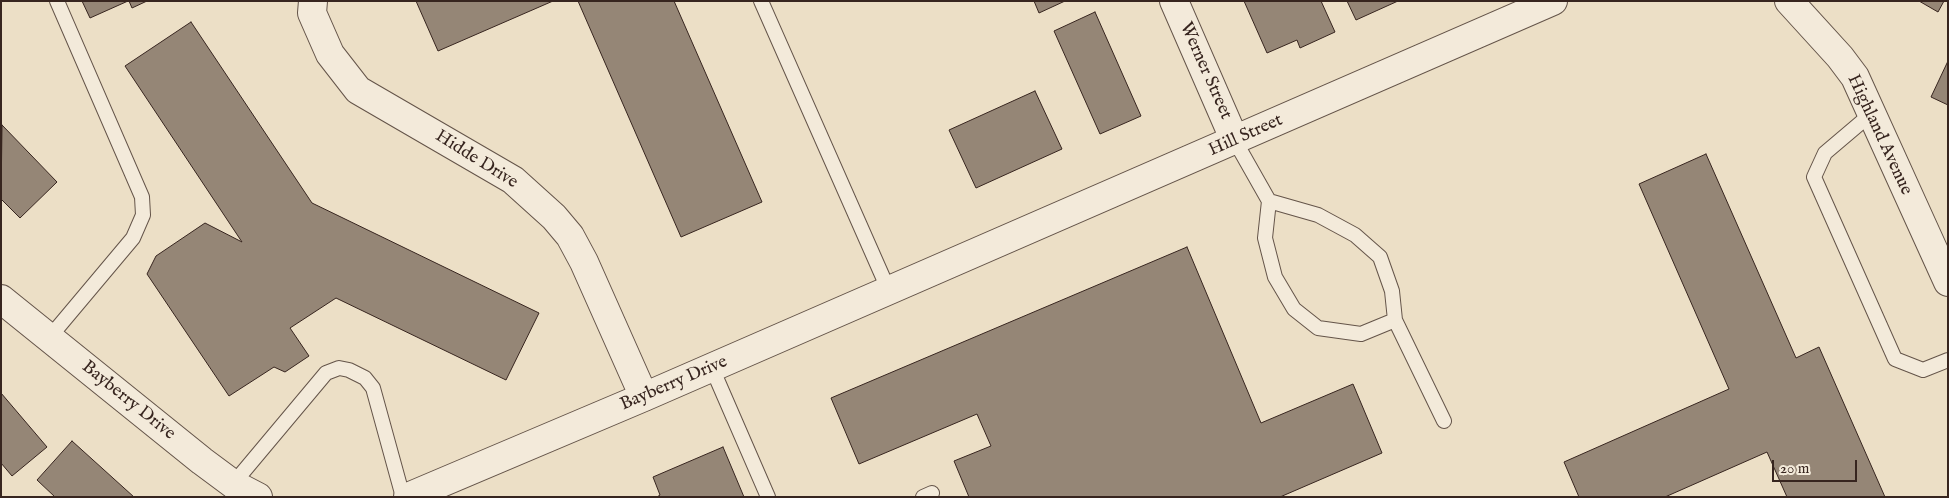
<!DOCTYPE html>
<html>
<head>
<meta charset="utf-8">
<style>
	body { margin:0 }
	#map { position:relative; width:1949px; height:498px; overflow:hidden; background:#ecdfc6; font-family:"IM FELL English",serif }
	canvas { display:block }
	.frame { position:absolute; inset:0; border:2px solid #37251f; pointer-events:none }
	.scale { position:absolute; left:1772px; top:460px; width:85px; height:22px; box-sizing:border-box; border:2px solid #37251f; border-top:0; padding-left:6px; font-size:15px; line-height:18px; white-space:nowrap; color:#37251f; -webkit-text-stroke:4px #f3eada; paint-order:stroke }
</style>
</head>
<body>
<div id="map">
<canvas width="1949" height="498"></canvas>
<div class="frame"></div>
<div class="scale">20 m</div>
</div>
<script>
const ctx = document.querySelector('canvas').getContext('2d');
ctx.lineJoin = 'round';
function fill(path, color) { ctx.fillStyle = color; ctx.fill(path, 'evenodd'); }
const toPath = rows => new Path2D(rows.map(r => 'M' + r).join(''));
function stroke(path, color, width, dash) { ctx.strokeStyle = color; ctx.lineWidth = width; ctx.lineCap = dash ? 'butt' : 'round'; ctx.setLineDash(dash || []); ctx.stroke(path); }
function drawText(font, color, halo, rows, align = 'center') {
  ctx.font = font + ' "IM FELL English",serif'; ctx.lineWidth = 4; ctx.setLineDash([]); ctx.textBaseline = 'middle'; ctx.strokeStyle = halo; ctx.fillStyle = color; for (const [text, x, y, turn = 0] of rows) {
    ctx.save(); ctx.translate(x, y); ctx.rotate((+turn || 0) * Math.PI / 180); ctx.textAlign = isNaN(turn) ? turn : align; if (halo) ctx.strokeText(text, 0, 0); ctx.fillText(text, 0, 0); ctx.restore();
  }
}
const building = toPath([
	[82,1,128,1,90,18,82,1],
	[129,1,147,1,132,8,129,1],
	[416,1,553,1,438,51,416,1],
	[578,1,674,1,762,202,681,237,578,1],
	[1034,1,1065,1,1039,13,1034,1],
	[1244,1,1321,1,1335,32,1300,48,1297,40,1267,53,1244,1],
	[1347,1,1398,1,1356,20,1347,1],
	[1919,1,1944,1,1938,12,1919,1],
	[1095,12,1141,116,1100,134,1054,31,1095,12],
	[191,22,312,203,539,313,506,380,336,298,290,328,309,356,285,372,274,367,229,396,147,274,156,256,205,223,242,242,125,66,191,22],
	[1948,61,1948,105,1931,97,1948,61],
	[1035,91,1062,149,976,188,949,130,1035,91],
	[2,125,57,182,20,218,1,199,2,125],
	[1706,154,1796,358,1819,347,1885,497,1787,497,1767,452,1665,497,1579,497,1564,462,1729,389,1639,184,1706,154],
	[1187,247,1261,423,1353,384,1382,453,1280,497,969,497,954,461,991,446,977,414,859,464,831,398,1187,247],
	[1,393,47,447,12,476,1,463,1,393],
	[72,441,134,497,55,497,37,480,72,441],
	[723,447,744,497,657,497,660,495,653,477,723,447]
]);
const service = toPath([
	[761,1,889,291],
	[1871,114,1825,153,1814,177,1895,359,1923,370,1948,360],
	[1235,141,1269,201,1265,238,1275,277,1294,309,1318,328,1361,334,1395,320,1392,291,1380,257,1355,235,1318,215,1269,201],
	[1395,320,1444,421],
	[49,338,133,238,143,215,142,197,57,1],
	[712,368,768,497],
	[233,484,326,373,339,368,349,370,365,378,373,388,403,497],
	[923,497,932,493]
]);
const minor = toPath([
	[313,1,312,13,330,54,358,90,513,180,554,217,570,236,584,262,644,397],
	[1174,1,1235,141],
	[1789,1,1840,57,1855,77,1948,282],
	[1,299,202,461,233,484,258,497],
	[408,497,644,397,1553,1]
]);
const streetNames = [
	["Werner Street",1205,71,66],
	["Highland Avenue",1879,135,65],
	["Hill Street",1246,136,-24],
	["Hidde Drive",476,160,32],
	["Bayberry Drive",674,384,-23],
	["Bayberry Drive",128,401,39]
];
fill(building, '#958676');
stroke(building, '#37251f', 1);
stroke(service, '#645449', 16);
stroke(minor, '#645449', 30);
stroke(service, '#f3eada', 14);
stroke(minor, '#f3eada', 28);
drawText('18px', '#37251f', '#f3eada', streetNames);
</script>
</body>
</html>
